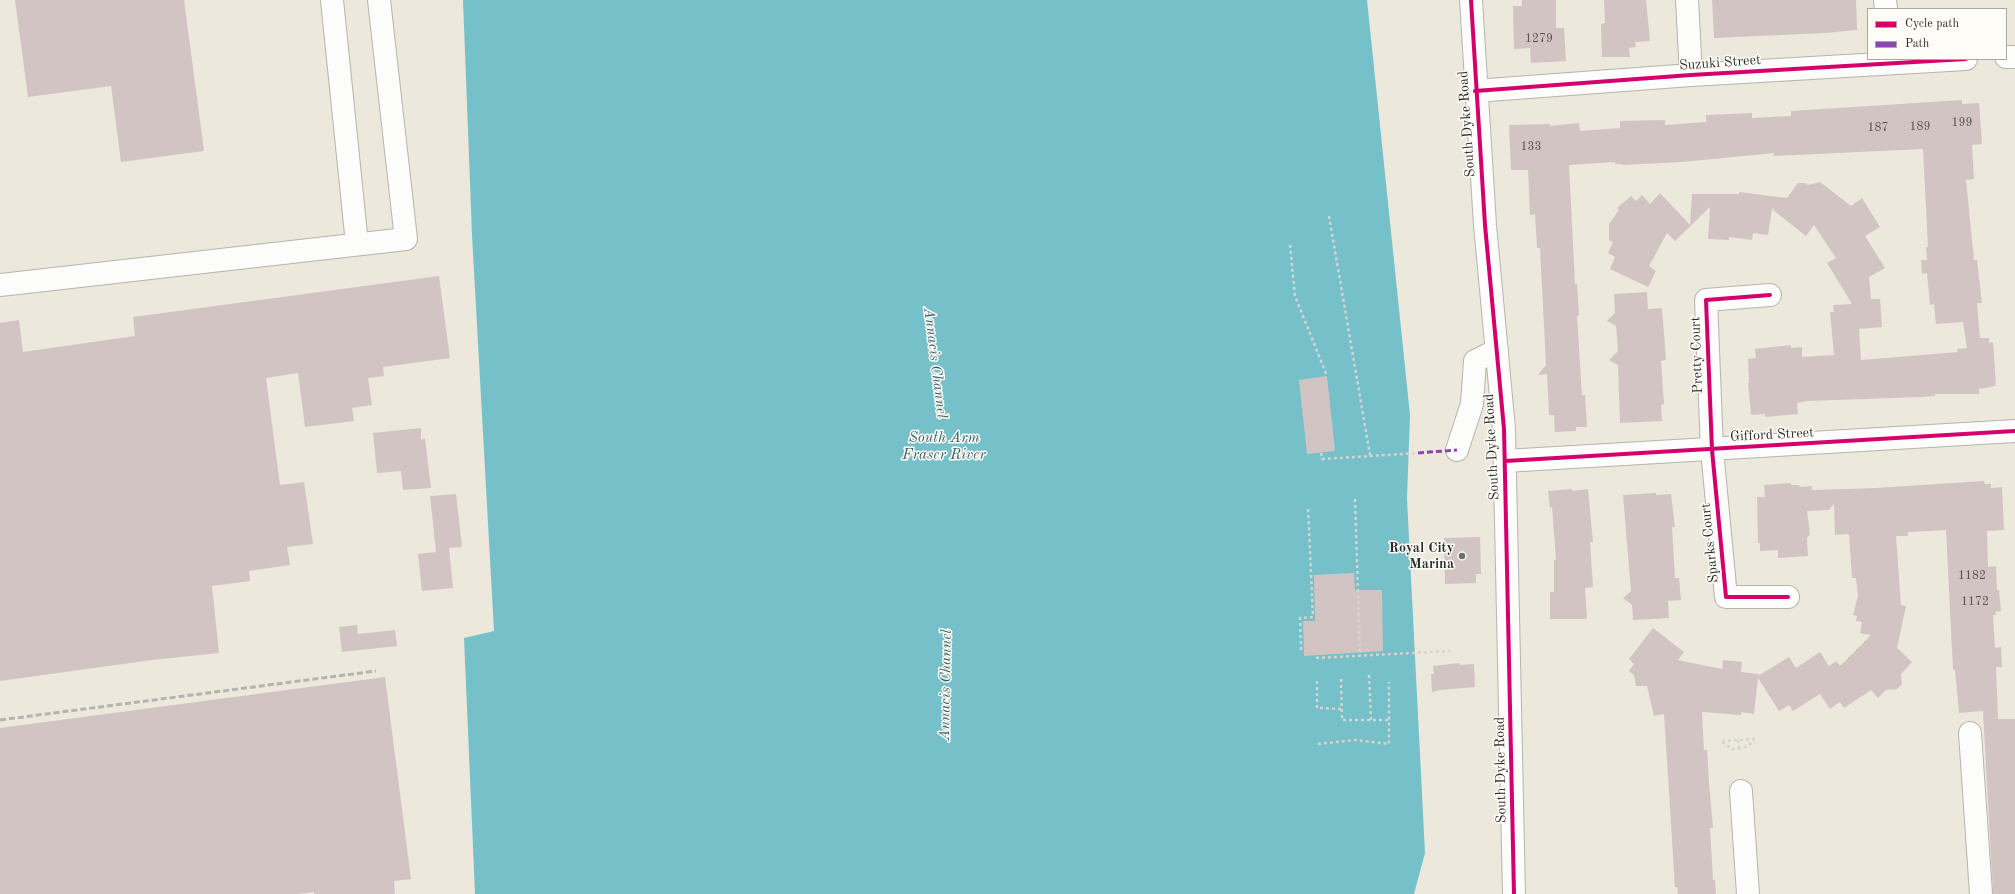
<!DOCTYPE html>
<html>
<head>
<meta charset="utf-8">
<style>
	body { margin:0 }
	#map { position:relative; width:2015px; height:894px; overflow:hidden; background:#ece8dc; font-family:"Old Standard TT",serif }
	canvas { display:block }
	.legend { position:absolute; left:1867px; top:8px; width:140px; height:52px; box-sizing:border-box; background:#fdfcf7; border:1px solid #a9a8a5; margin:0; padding:5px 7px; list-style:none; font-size:12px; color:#2b2b2b }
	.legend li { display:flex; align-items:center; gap:8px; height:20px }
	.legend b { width:20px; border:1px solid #a9a8a5 }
</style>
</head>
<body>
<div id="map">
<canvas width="2015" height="894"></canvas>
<ul class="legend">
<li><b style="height:5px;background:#d6006c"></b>Cycle path</li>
<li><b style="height:5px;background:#8e44ad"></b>Path</li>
</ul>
</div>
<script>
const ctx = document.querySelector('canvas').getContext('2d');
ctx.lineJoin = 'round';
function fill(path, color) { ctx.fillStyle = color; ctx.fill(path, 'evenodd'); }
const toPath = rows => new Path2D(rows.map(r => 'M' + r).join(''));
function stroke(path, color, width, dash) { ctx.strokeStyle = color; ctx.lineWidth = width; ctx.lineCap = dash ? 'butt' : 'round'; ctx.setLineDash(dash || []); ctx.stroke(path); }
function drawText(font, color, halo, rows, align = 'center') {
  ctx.font = font + ' "Old Standard TT",serif'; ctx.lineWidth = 3; ctx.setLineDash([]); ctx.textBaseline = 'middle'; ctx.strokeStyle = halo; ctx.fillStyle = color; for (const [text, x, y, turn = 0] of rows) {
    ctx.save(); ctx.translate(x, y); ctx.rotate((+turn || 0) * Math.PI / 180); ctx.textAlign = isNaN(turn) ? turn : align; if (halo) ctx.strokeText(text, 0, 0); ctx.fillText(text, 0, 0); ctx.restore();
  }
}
const water = toPath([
	[463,0,1367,0,1410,415,1407,499,1425,853,1414,894,475,894,464,638,494,631,472,235]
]);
const building = toPath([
	[15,0,184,0,204,151,121,162,111,86,28,97],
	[1522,0,1556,0,1556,28,1564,28,1566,61,1531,63,1530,48,1514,49,1513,6,1522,6],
	[1604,0,1646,0,1650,41,1635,42,1636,47,1629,48,1630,57,1602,57,1601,24,1605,23],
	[1712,0,1856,0,1857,30,1825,33,1714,38],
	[1962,100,1962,104,1979,103,1982,144,1972,145,1974,179,1966,180,1974,260,1977,260,1982,303,1977,303,1980,338,1989,338,1989,343,1993,342,1996,386,1979,389,1979,394,1935,394,1935,396,1922,397,1807,401,1797,403,1798,414,1765,417,1765,414,1751,415,1748,383,1749,383,1748,359,1756,358,1755,349,1791,345,1791,348,1802,347,1802,357,1834,355,1830,312,1834,312,1833,305,1852,304,1827,263,1836,258,1814,225,1806,236,1772,209,1768,235,1753,233,1752,240,1729,237,1729,240,1708,239,1710,207,1675,241,1667,233,1649,266,1656,271,1648,287,1610,269,1615,257,1608,253,1613,242,1609,240,1609,224,1619,210,1617,208,1631,196,1636,201,1642,195,1650,204,1660,193,1690,225,1692,194,1739,194,1739,192,1787,198,1798,183,1805,183,1808,185,1820,182,1851,206,1862,198,1880,227,1865,236,1885,268,1869,277,1871,299,1880,299,1882,327,1859,329,1861,360,1958,352,1957,349,1967,348,1963,322,1936,324,1934,304,1930,305,1927,273,1922,274,1921,260,1927,260,1926,247,1928,247,1923,149,1774,156,1774,153,1682,162,1621,165,1621,164,1615,164,1615,162,1569,165,1575,284,1577,284,1579,315,1577,316,1582,395,1585,395,1587,427,1576,427,1576,431,1555,432,1554,415,1549,415,1547,374,1538,375,1546,365,1540,248,1537,248,1535,214,1530,215,1528,170,1511,170,1509,125,1550,124,1550,126,1579,123,1580,131,1620,128,1620,121,1665,120,1665,125,1706,122,1706,115,1752,113,1752,118,1791,116,1791,111],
	[439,276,450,358,383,367,384,376,368,378,372,405,352,408,354,421,305,427,298,373,266,378,280,485,304,482,313,544,287,547,290,565,249,571,250,581,212,586,219,653,152,660,0,681,0,323,19,320,23,352,135,336,133,317],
	[1647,292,1648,309,1662,308,1666,360,1661,361,1664,404,1661,405,1662,421,1620,423,1618,365,1609,360,1618,351,1616,326,1607,321,1615,313,1614,294],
	[1327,376,1335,451,1307,454,1299,380],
	[421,428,421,440,425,438,431,488,403,490,401,471,377,473,373,433],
	[1984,481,1985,484,1991,484,1991,488,2002,487,2004,530,1987,531,1988,567,1996,566,1997,590,1999,590,2001,611,1995,612,1996,615,1993,615,1995,648,2001,647,2002,667,1996,667,1998,719,2015,719,2015,894,1993,894,1983,711,1959,713,1955,670,1953,670,1946,530,1908,532,1908,536,1896,536,1901,605,1906,606,1897,648,1912,662,1901,674,1902,684,1897,689,1886,690,1878,698,1871,690,1844,708,1840,702,1830,709,1820,694,1793,711,1789,705,1779,711,1758,678,1754,714,1741,712,1741,715,1702,712,1704,750,1707,750,1709,782,1713,828,1710,828,1713,880,1715,880,1716,894,1678,894,1677,887,1675,887,1664,714,1654,716,1647,686,1636,686,1634,675,1629,671,1634,664,1629,659,1653,628,1684,652,1678,660,1722,669,1723,660,1742,662,1741,672,1759,674,1758,676,1789,657,1796,668,1820,652,1829,666,1836,661,1840,666,1871,635,1860,633,1862,622,1856,621,1857,616,1853,615,1858,596,1856,578,1852,578,1849,534,1835,535,1834,504,1829,510,1807,511,1810,534,1807,538,1808,556,1778,558,1778,550,1760,551,1760,543,1758,543,1757,497,1765,497,1764,485,1791,483,1791,485,1799,485,1800,487,1812,486,1812,490,1876,488],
	[1572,489,1572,491,1588,489,1593,542,1590,542,1593,587,1585,588,1587,619,1550,619,1550,592,1554,592,1554,560,1556,560,1552,507,1550,508,1548,491],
	[1656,493,1656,495,1671,494,1675,527,1672,527,1675,578,1679,578,1681,600,1668,601,1669,618,1633,620,1632,605,1623,598,1631,591,1623,495],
	[456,494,462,547,449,548,453,588,422,591,418,554,436,552,430,496],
	[1480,537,1481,574,1476,574,1476,583,1445,584,1444,538],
	[1354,573,1355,590,1382,590,1383,651,1304,656,1303,621,1315,621,1314,575],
	[357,625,358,634,395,630,397,646,342,652,339,627],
	[1459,663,1460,665,1474,664,1475,687,1440,690,1432,692,1431,674,1434,674,1433,666],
	[385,677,411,879,394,881,395,894,314,894,314,892,297,894,0,894,0,728]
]);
const path = toPath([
	[1329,216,1370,455],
	[1290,245,1295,296,1327,376],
	[1321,453,1322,459,1418,453],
	[1355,499,1360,656],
	[1301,650,1300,618,1313,617,1308,508],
	[1316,658,1450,651],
	[1369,675,1371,720],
	[1341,679,1342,720,1389,720],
	[1317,681,1317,708,1342,709],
	[1738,740,1739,749],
	[1722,741,1755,739],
	[1722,742,1732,749,1737,749,1743,748,1755,741],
	[1318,744,1355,740,1389,744,1389,682]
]);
const minor = toPath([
	[332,0,357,244],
	[1471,0,1485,225,1504,429,1514,894],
	[1687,0,1691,75],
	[1885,0,1886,9],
	[2006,57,2015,57],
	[1475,91,1691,75,1966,59],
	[0,285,406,239,379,0],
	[1770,295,1706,300,1712,450,1726,597,1788,597],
	[1457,450,1472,404,1475,361,1497,350],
	[1505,461,2015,431],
	[1970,733,1981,894],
	[1741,791,1748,894]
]);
const rail = toPath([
	[0,720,376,671]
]);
const quiet = toPath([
	[1418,453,1457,450]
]);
const cycleway = toPath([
	[1471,0,1485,225,1504,429,1514,894],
	[1475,91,1691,75,1966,59],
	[1770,295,1706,300,1712,450,1726,597,1788,597],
	[1505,461,2015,431]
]);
const markers = [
	[1462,556,4,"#6f6d69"]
];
const numberNames = [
	["1279",1539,39],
	["199",1962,123],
	["189",1920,127],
	["187",1878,128],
	["133",1531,147],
	["1182",1972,576],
	["1172",1975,602]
];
const streetNames = [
	["Suzuki Street",1720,63,-4],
	["South Dyke Road",1467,124,-94],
	["Pretty Court",1697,355,-92],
	["Gifford Street",1772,435,-3],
	["South Dyke Road",1492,447,-93],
	["Sparks Court",1710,543,-96],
	["South Dyke Road",1501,770,-91]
];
const poiNames = [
	["Royal City",1454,548],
	["Marina",1454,564]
];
const waterNames = [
	["Annacis Channel",935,363,83],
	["South Arm",944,438],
	["Fraser River",944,455],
	["Annacis Channel",946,685,-89]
];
fill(water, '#76c0c9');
fill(building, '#d3c4c4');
stroke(minor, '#b6b4ac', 24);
stroke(path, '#d4d4d0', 2.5, [3, 3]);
stroke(minor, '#fcfcfa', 22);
stroke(rail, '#b4b3b2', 3, [6, 3]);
stroke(quiet, '#8e44ad', 3, [6, 3]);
stroke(cycleway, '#d6006c', 4);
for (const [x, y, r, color] of markers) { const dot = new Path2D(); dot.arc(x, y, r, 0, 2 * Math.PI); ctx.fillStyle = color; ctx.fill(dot); stroke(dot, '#fdfcf7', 1.5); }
drawText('12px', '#555151', null, numberNames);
drawText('14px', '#2b2b2b', '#fdfcf7', streetNames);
drawText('bold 14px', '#2b2b2b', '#fdfcf7', poiNames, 'right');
drawText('italic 15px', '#356067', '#fdfcf7', waterNames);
</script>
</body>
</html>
